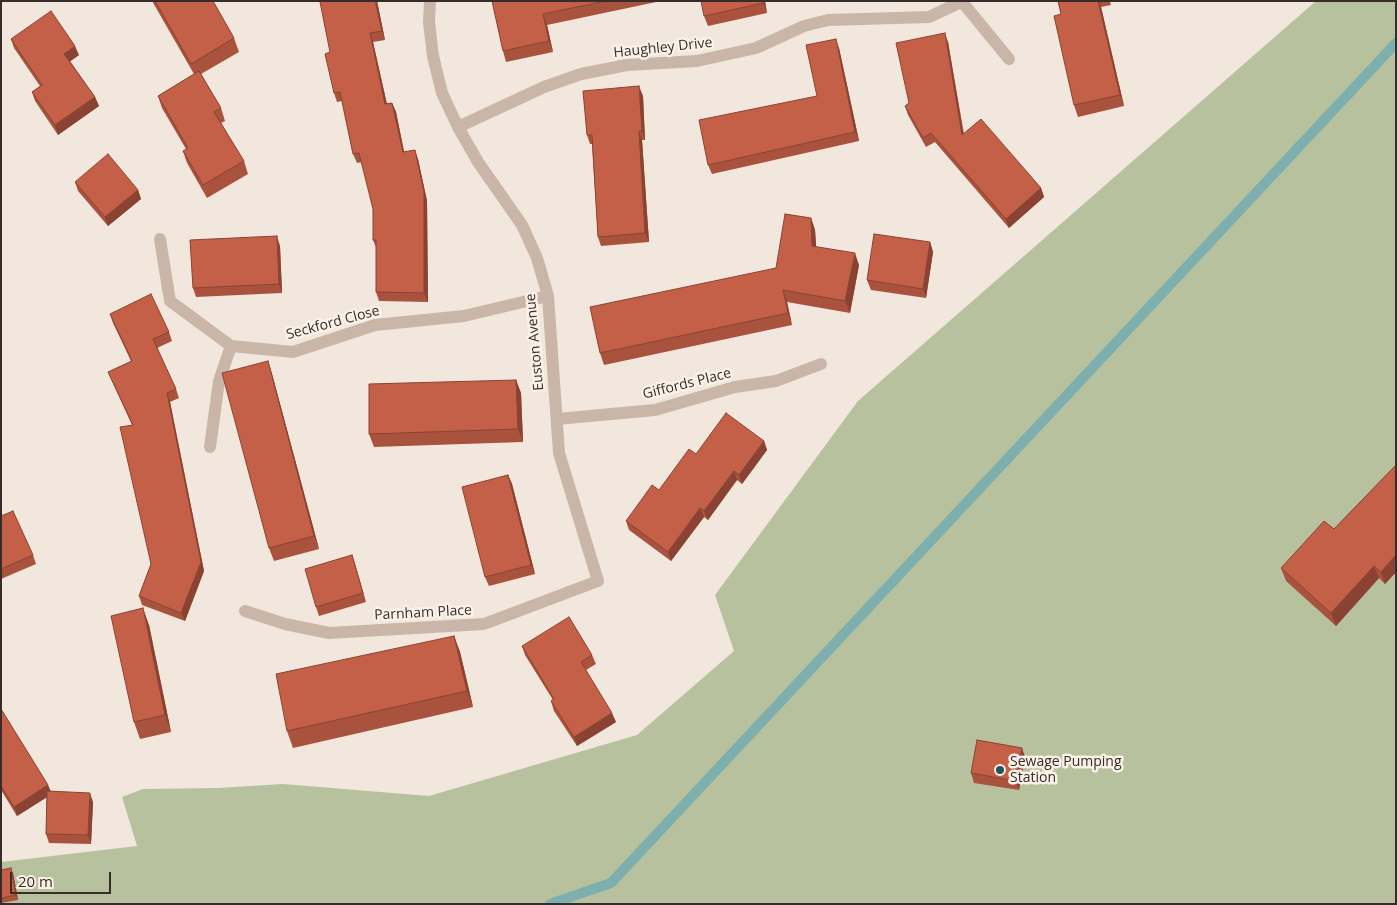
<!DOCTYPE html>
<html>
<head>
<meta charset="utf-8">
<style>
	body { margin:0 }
	#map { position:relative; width:1397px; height:905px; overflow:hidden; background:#f2e7dd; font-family:"Open Sans",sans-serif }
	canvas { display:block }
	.frame { position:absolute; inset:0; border:2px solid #372c29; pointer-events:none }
	.scale { position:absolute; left:10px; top:872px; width:101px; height:22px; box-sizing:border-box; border:2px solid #372c29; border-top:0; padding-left:6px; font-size:15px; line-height:18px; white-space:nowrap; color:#372c29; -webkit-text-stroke:4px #faf1e9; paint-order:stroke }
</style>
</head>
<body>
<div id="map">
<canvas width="1397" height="905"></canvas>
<div class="frame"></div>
<div class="scale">20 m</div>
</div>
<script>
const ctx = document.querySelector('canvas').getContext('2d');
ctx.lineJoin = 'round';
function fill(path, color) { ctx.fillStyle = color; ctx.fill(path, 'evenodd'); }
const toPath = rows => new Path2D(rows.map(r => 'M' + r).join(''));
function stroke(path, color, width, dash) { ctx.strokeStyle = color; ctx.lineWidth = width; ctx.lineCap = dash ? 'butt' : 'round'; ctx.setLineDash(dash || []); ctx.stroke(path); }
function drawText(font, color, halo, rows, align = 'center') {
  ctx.font = font + ' "Open Sans",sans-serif'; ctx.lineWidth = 5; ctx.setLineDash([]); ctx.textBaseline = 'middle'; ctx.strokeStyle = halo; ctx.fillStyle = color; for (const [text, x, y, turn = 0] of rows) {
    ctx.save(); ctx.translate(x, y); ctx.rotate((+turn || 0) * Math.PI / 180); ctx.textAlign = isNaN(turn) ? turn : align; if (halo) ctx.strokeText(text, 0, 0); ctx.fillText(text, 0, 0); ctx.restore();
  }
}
const green = toPath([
	[1316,1,1396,1,1396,904,1,904,1,862,137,846,122,797,143,789,218,788,283,784,429,796,637,735,734,651,715,595,858,401]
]);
const stream = toPath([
	[550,904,611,883,1396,43]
]);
const minor = toPath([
	[963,3,1009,59],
	[458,127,544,87,581,74,627,65,697,61,756,48,804,26,828,20,929,17,963,1],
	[160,239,170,301,231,346,293,352,375,325,464,316,548,296],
	[557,419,655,410,735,387,776,381,821,364],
	[210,447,219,381,231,346],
	[245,611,285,624,329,633,484,624,598,581,559,453,548,296,537,258,522,225,478,162,458,127,442,93,433,56,429,22,430,1]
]);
const wall = toPath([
	[152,1,213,1,234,38,239,52,201,74,221,108,225,121,221,123,244,161,248,174,207,198,187,163,183,151,186,149,162,108,158,96,194,74],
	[377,1,385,40,373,42,387,104,392,103,396,112,404,152,418,159,427,201,428,302,379,301,376,292,376,247,373,240,373,209,362,162,357,163,353,154,342,101,337,102,334,93,330,52],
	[492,1,661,1,547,25,553,52,506,62,503,51],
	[765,1,767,13,708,26,704,16],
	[1058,1,1110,1,1111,5,1101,7,1124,106,1078,117,1074,105,1061,14],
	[11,39,79,55,70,61,95,97,99,106,58,135,35,101,32,92,40,86,14,48],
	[948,42,964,134,1041,188,1044,197,1009,228,935,142,926,147,908,115,905,106,909,103],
	[839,48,859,141,712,174,708,165,817,96],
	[643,96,645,140,642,140,649,242,601,246,598,237,592,144,590,144,587,135],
	[75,182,138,190,141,199,108,226,78,191],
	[811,218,815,230,816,247,859,265,850,313,787,302,792,325,604,365,600,353,776,268],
	[930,242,933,252,926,298,871,290,867,280],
	[280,246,282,293,196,297,193,288],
	[110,314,169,332,172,341,157,348,176,389,179,398,170,402,204,571,185,621,142,605,139,596,151,564,132,425,112,381,108,372,131,361,113,323],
	[268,361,272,374,319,549,274,561,269,548],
	[516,380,521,393,523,442,374,447,369,434],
	[764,441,767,450,742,484,737,480,708,520,704,517,671,561,629,530,626,521,659,490],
	[1396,465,1396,572,1385,584,1379,578,1336,626,1286,581,1281,568,1334,529],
	[508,475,512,484,535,574,489,586,485,577],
	[1,516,33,555,36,564,1,579],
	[352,555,366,602,319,616,316,607],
	[149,625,171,732,140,739,134,722],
	[454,636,460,652,473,707,293,748,287,731],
	[522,646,592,655,596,664,586,670,616,722,577,746,554,711,551,701,553,700,525,655],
	[1,709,51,792,93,802,91,844,49,843,46,834,47,797,17,816,1,790],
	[1025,757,1019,790,974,783,971,773],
	[1,870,13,873,18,900,1,903]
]);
const shadedWall = toPath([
	[375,1,377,1,385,40,382,31],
	[763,1,765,1,767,13],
	[1098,1,1099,1,1101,7,1124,106,1120,95],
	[543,14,547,25,553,52,549,41],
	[370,33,373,42,389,114,385,104],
	[945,33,948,42,965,144,962,135],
	[836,39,839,48,859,141,855,132],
	[75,46,79,55,68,63,64,54],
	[639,86,643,96,645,140,642,131],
	[95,97,99,106,58,135,55,125],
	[392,103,396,112,406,161,403,152],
	[639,131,642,140,649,242,645,233],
	[415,150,418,159,427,201,428,302,424,293],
	[1041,188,1044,197,1009,228,1006,219],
	[138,190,141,199,108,226,105,217],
	[811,218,815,230,817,258,812,246],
	[277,236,280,246,282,293,279,284],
	[930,242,933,252,926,298,923,289],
	[855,253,859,265,850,313,845,301],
	[783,290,787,302,792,325,788,313],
	[268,361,272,374,319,549,314,536],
	[516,380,521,393,523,442,518,429],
	[167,393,170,402,204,571,185,621,181,613],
	[764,441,767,450,742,484,739,475],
	[734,471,737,480,708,520,704,511],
	[508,475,512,484,535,574,531,565],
	[700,508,704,517,671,561,668,552],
	[352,555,355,564,366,602,363,593],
	[1396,555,1396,572,1385,584,1381,572],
	[1374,566,1379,578,1336,626,1331,613],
	[143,608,149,625,171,732,165,715],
	[454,636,460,652,473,707,467,691],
	[612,713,616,722,577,746,574,737],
	[1022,748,1025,757,1019,790,1016,781],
	[48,785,52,794,17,816,14,807],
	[90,793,93,802,91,844,88,835],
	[11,868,13,873,18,900,16,895]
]);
const building = toPath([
	[155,1,213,1,234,38,191,64,155,1],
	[324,1,375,1,382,31,370,33,385,104,392,103,403,152,415,150,424,192,424,293,376,292,376,240,373,240,373,209,359,153,353,154,340,92,334,93,325,54,330,52,320,2,324,1],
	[492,1,606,1,543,14,549,41,503,51,492,1],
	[701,1,763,1,763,3,704,16,701,1],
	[1058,1,1098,1,1120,95,1074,105,1054,16,1061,14,1058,1],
	[51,11,75,46,64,54,95,97,55,125,32,92,42,85,11,39,51,11],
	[945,33,962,135,981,119,1041,188,1006,219,931,133,923,138,905,106,909,103,896,43,945,33],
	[836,39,855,132,708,165,699,120,817,96,806,45,836,39],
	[199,71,221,108,214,112,244,161,203,185,183,151,188,148,158,96,199,71],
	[639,86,642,131,639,131,645,233,598,237,592,135,587,135,583,91,639,86],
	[108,154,138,190,105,217,75,182,108,154],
	[785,214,811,218,812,246,855,253,845,301,783,290,788,313,600,353,590,307,776,268,785,214],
	[874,234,930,242,923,289,867,280,874,234],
	[277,236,279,284,193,288,190,240,277,236],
	[151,294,169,332,153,339,176,389,167,393,201,562,181,613,139,596,151,564,120,427,133,425,108,372,132,361,110,314,151,294],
	[268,361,314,536,269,548,222,373,268,361],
	[516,380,518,429,369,434,369,384,516,380],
	[726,413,764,441,739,475,734,471,704,511,700,508,668,552,626,521,652,485,659,490,689,449,696,454,726,413],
	[1396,465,1396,555,1381,572,1374,566,1331,613,1281,568,1324,521,1334,529,1396,465],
	[508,475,531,565,485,577,462,487,508,475],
	[13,511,33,555,1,569,1,516,13,511],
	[352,555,363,593,316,607,305,569,352,555],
	[143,608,165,715,134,722,111,616,143,608],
	[569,617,592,655,581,662,612,713,574,737,551,701,554,699,522,646,569,617],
	[454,636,467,691,287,731,276,674,454,636],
	[1,709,48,785,14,807,1,786,1,709],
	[977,740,1022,748,1016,781,971,773,977,740],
	[47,791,90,793,88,835,46,834,47,791],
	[11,868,16,895,1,898,1,870,11,868]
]);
const markers = [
	[1000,770,5,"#1e5758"]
];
const streetNames = [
	["Haughley Drive",663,48,-6],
	["Seckford Close",333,323,-15],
	["Euston Avenue",535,342,-95],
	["Giffords Place",687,384,-14],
	["Parnham Place",423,613,-3]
];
const poiNames = [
	["Sewage Pumping",1010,762],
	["Station",1010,778]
];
fill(green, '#b7c19d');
stroke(stream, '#7cafae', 10);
stroke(minor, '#cab6a8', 12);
fill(wall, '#a9533e');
fill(shadedWall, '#8a4332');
fill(building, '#c56048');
stroke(building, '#8a4332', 1);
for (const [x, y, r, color] of markers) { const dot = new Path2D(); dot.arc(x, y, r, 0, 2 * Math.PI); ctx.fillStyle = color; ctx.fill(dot); stroke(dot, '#faf1e9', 2); }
drawText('14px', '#372c29', '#faf1e9', streetNames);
drawText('14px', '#372c29', '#faf1e9', poiNames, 'left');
</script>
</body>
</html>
